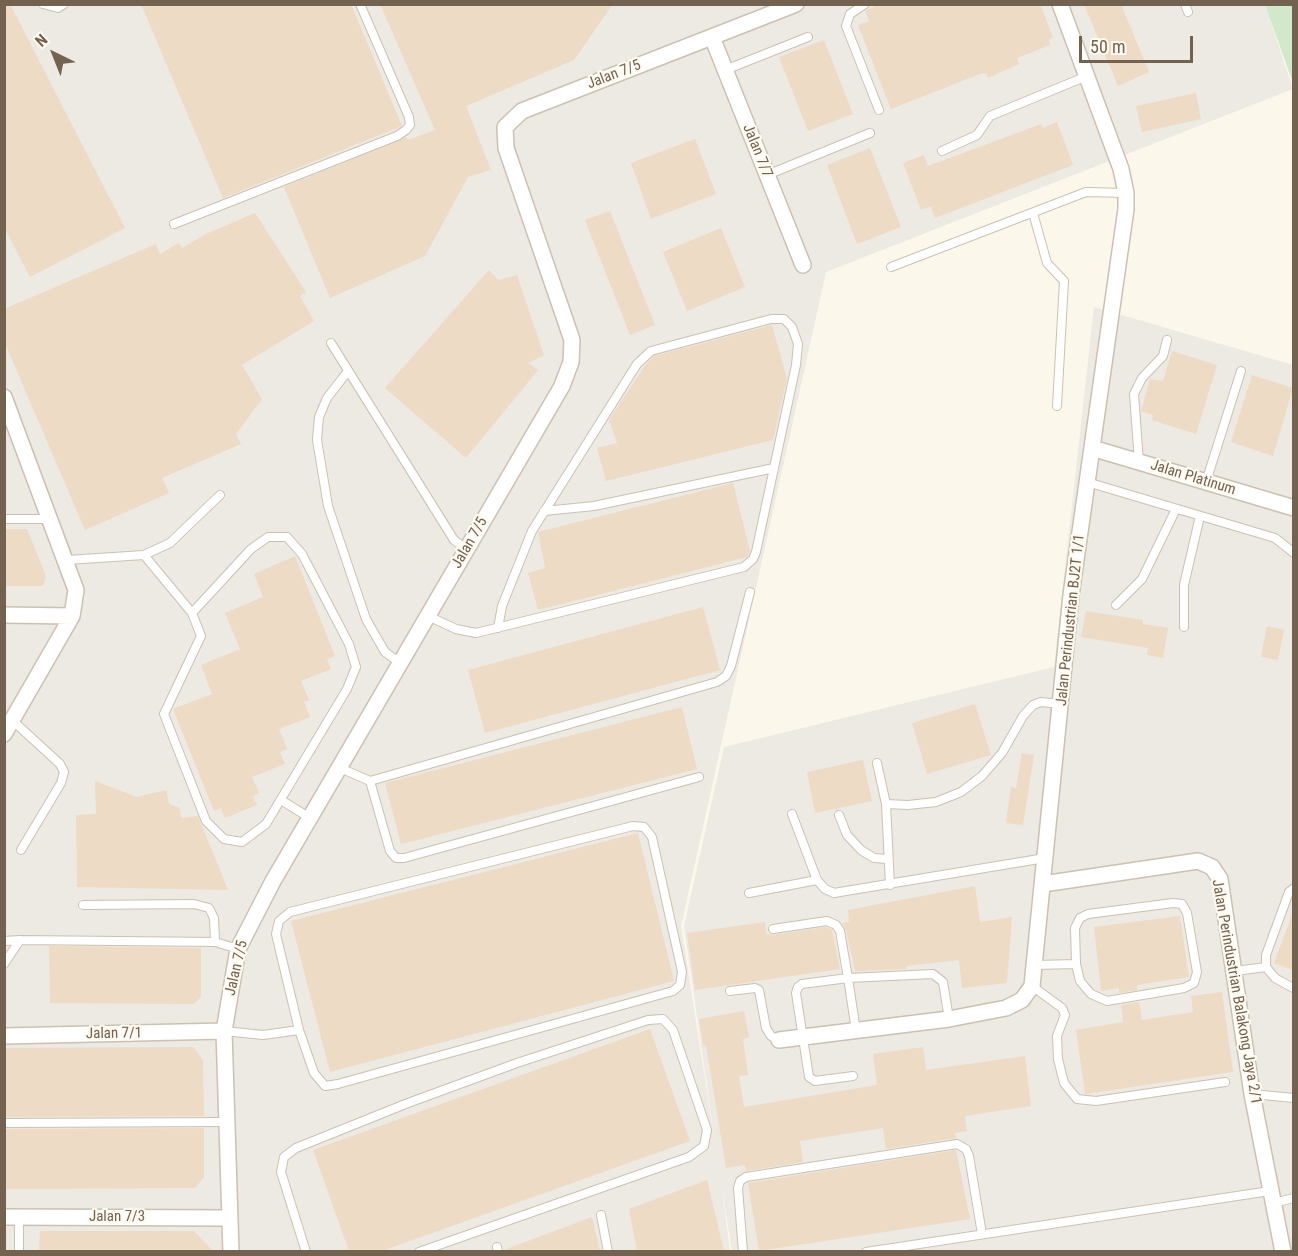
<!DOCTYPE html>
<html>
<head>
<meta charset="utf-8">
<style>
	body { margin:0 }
	#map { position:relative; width:1298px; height:1256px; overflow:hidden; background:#fbf7eb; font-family:"Roboto Condensed",sans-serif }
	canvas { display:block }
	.frame { position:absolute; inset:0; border:6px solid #746250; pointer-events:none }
	.north { position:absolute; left:24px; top:24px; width:60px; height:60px; -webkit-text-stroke:4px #fefaf1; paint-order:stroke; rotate:317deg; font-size:16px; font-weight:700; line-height:24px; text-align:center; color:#746250 }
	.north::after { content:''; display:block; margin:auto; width:21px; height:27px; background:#746250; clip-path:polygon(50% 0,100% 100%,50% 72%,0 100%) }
	.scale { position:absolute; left:1079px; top:36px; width:114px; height:27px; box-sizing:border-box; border:3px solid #746250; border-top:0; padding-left:8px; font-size:18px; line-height:21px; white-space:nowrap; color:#746250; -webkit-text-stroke:4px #fefaf1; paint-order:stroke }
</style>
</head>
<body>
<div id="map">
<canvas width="1298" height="1256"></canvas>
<div class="frame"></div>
<div class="north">N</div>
<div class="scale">50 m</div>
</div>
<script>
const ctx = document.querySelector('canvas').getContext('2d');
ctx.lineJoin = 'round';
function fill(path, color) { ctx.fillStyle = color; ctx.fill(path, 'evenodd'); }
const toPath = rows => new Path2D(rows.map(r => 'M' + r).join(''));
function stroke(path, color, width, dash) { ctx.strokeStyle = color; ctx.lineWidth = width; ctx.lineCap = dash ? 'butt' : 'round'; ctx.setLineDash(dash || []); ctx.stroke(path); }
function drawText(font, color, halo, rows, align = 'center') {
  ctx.font = font + ' "Roboto Condensed",sans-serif'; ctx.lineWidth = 4.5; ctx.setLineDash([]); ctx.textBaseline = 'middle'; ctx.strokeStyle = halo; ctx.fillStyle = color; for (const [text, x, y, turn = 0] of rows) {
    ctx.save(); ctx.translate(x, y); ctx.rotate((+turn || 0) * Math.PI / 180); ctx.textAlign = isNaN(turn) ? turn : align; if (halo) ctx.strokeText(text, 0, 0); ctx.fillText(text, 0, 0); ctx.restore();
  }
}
const industrial = toPath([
	[5,5,1265,5,1293,89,826,272,681,926,716,1149,684,926,724,747,1054,667,1094,307,1293,365,1293,1251,732,1251,722,1188,730,1251,5,1252]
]);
const green = toPath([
	[1265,5,1293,5,1293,83]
]);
const building = toPath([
	[4,4,10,4,125,228,30,277,4,227],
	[141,4,351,4,402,126,223,198],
	[380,4,613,4,574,60,466,106,491,170,468,177,425,256,330,298,284,187,406,137,408,140,435,130],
	[880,4,1040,4,1053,37,1049,39,1050,45,1017,58,1019,64,988,78,986,73,980,74,891,109,858,25,869,21,865,11],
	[1084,4,1121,4,1149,72,1118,86],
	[824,40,853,114,808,131,779,57],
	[1196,93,1201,119,1142,132,1136,106],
	[1057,122,1073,165,935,218,931,206,921,210,903,163,924,155,928,166,1041,124,1043,128],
	[695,139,716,194,651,219,631,163],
	[870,148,901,227,857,244,827,165],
	[610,211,655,325,630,335,585,220],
	[255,213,306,292,300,296,314,321,242,365,262,399,236,434,241,444,162,478,169,493,85,530,4,341,4,309,156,244,160,254,179,243,182,248,206,234],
	[721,228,745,287,687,311,663,252],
	[489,270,498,280,517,275,544,355,528,363,538,370,466,458,385,388],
	[772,325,787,379,773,440,606,481,597,448,617,443,609,420,646,364,654,356],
	[1172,351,1217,365,1196,434,1152,420,1153,415,1141,411,1150,379,1163,381],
	[1252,375,1293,388,1273,456,1231,442],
	[733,483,750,551,747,557,538,610,528,573,545,568,538,532],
	[4,529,27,529,46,576,43,586,4,586],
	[295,556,335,656,327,659,331,669,301,681,309,700,304,702,310,717,279,729,287,749,280,752,285,764,252,777,259,793,253,796,257,805,225,818,221,808,214,811,173,709,212,694,201,665,240,649,225,613,263,597,254,574],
	[703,607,720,670,485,733,468,670],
	[1086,611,1143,620,1143,624,1168,628,1163,658,1147,655,1148,648,1081,637],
	[1267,626,1284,630,1278,660,1261,657],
	[975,704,991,755,927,774,912,723],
	[682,707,697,769,401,844,385,783],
	[1022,753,1034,755,1023,825,1006,823,1011,787,1016,788],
	[863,760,872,801,815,813,807,772],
	[95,781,137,797,166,790,169,804,180,808,181,818,198,816,228,890,77,887,76,815,96,814],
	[638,833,674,981,330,1072,291,921],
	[975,886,980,922,1012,917,1007,983,962,988,959,960,906,966,907,969,855,971,846,930,842,923,849,922,848,910],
	[1292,915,1293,916,1293,970,1274,963],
	[1180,916,1189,977,1137,985,1137,990,1119,993,1119,988,1101,991,1094,927],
	[765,922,766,934,773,935,826,927,832,930,840,969,695,990,687,933],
	[49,946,201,948,201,997,194,1004,50,1003],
	[1222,992,1233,1072,1085,1094,1076,1030,1123,1022,1121,1005,1139,1002,1142,1020,1193,1012,1191,996],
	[744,1011,749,1037,743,1039,748,1075,739,1076,744,1107,877,1085,873,1054,923,1047,926,1070,1025,1056,1031,1106,965,1116,967,1131,955,1133,956,1138,886,1149,883,1128,800,1141,803,1162,746,1171,745,1165,726,1168,706,1045,703,1045,699,1019],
	[650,1029,690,1141,382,1251,349,1251,313,1150],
	[193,1047,203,1060,204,1116,4,1117,4,1048],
	[204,1128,204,1177,195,1188,4,1189,4,1129],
	[956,1150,970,1219,759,1251,748,1183],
	[707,1180,724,1251,637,1251,629,1209],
	[592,1217,600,1251,504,1251,504,1250],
	[40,1231,194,1231,213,1251,39,1251]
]);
const lane = toPath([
	[43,4,58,8,64,4],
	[865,4,850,14,846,26,879,110],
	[1185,4,1188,12],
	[725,70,808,37],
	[942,151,977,135,990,116,1087,76],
	[767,175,870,133],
	[1033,213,1047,263,1064,281,1057,406],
	[174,224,397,136,406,130,410,125,409,117,360,4],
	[891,267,1086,192,1126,193],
	[331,343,454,540,466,549],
	[348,371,327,398,319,417,317,440,328,506,366,619,385,652,400,663],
	[1139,462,1134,394,1142,378,1163,356,1167,340],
	[1087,482,1275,538,1294,553],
	[1206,482,1241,371],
	[544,511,594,506,774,468],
	[4,519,50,519],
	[144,555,192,613,251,549,268,537,287,537,302,554,349,644,356,667,347,689,266,824,242,842,224,839,206,821,164,714,201,636,192,613],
	[67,560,144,555,170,543,220,495],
	[1116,605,1142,579,1176,509],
	[428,616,456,629,476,633,744,567,753,559,756,552,796,365,798,344,792,327,784,319,771,319,651,351,637,364,532,531,502,606,498,628],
	[1184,627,1184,585,1200,516],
	[12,720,60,764,64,772,61,783,21,850],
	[877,763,886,804,890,885],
	[340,768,370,781,717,682,726,676,731,666,750,592],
	[370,781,390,851,396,858,404,858,699,777],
	[281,800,310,818],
	[886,804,908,805,936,802,961,792,982,776,1002,753,1023,716,1033,705,1041,702,1061,704],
	[792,814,817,880,825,889,834,893,1045,858],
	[839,815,847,835,861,850,874,858,887,859],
	[749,893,817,880],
	[1173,903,1182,904,1187,913,1197,972,1194,983,1184,988,1107,1001,1091,994,1080,981,1076,964,1075,928,1080,918,1088,914,1173,903],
	[83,905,194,904,209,908,214,918,215,942],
	[773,929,827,921,836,925,840,931,848,978,802,984,798,987,796,993,809,1077,815,1081,853,1076],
	[4,941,20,940],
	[4,964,20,940,215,942,238,949],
	[1035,965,1076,964],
	[1235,971,1266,967],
	[1032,986,1062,1008,1065,1015,1057,1036,1058,1059,1064,1083,1077,1099,1096,1101,1225,1082],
	[1293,988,1275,978,1266,967,1266,955,1289,892,1294,888],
	[730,991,755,988,759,990,766,1028,771,1036,779,1040],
	[224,1031,263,1035,299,1030,314,1073,325,1086,338,1084,673,991,680,985,682,972,652,837,644,827,633,826,290,912,279,921,276,934,299,1030],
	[856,1031,848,978,933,974,943,982,949,1019],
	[1252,1094,1294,1098],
	[4,1123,225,1122],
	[1273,1203,1294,1198],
	[601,1215,608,1252],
	[19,1217,19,1252],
	[497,1247,498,1252],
	[306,1252,281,1172,284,1157,296,1148,408,1103,517,1063,648,1020,663,1019,673,1030,707,1130,704,1146,689,1157,419,1252],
	[743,1252,738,1188,740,1181,746,1177,957,1144,966,1149,969,1156,982,1234],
	[866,1252,1270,1191]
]);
const street = toPath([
	[712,37,803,265],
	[4,397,76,590,72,616,4,734],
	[1092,448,1294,508],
	[4,615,72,616],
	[1043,884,1198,861,1212,867,1220,879,1252,1094,1283,1252],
	[4,1036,224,1031],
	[779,1040,949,1019,1006,1008,1022,1000,1032,986,1071,595,1126,209,1126,193,1121,169,1060,4],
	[4,1217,229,1218],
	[231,1252,224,1031,238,949,273,881,562,386,571,362,572,340,506,148,505,127,522,111,796,4]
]);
const streetNames = [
	["Jalan 7/5",614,75,-21],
	["Jalan 7/7",757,151,68],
	["Jalan Platinum",1193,478,17],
	["Jalan 7/5",470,543,-60],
	["Jalan Perindustrian BJ2T 1/1",1071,620,-84],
	["Jalan 7/5",237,968,-77],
	["Jalan Perindustrian Balakong Jaya 2/1",1236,992,80],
	["Jalan 7/1",114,1034,-1],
	["Jalan 7/3",117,1217]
];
fill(industrial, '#ede9e3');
fill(green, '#d2e8ca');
fill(building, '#eedbc5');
stroke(lane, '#ccc1b1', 10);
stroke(street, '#ccc1b1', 18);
stroke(lane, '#fff', 8);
stroke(street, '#fff', 15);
drawText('15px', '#746250', '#fefaf1', streetNames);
</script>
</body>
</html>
